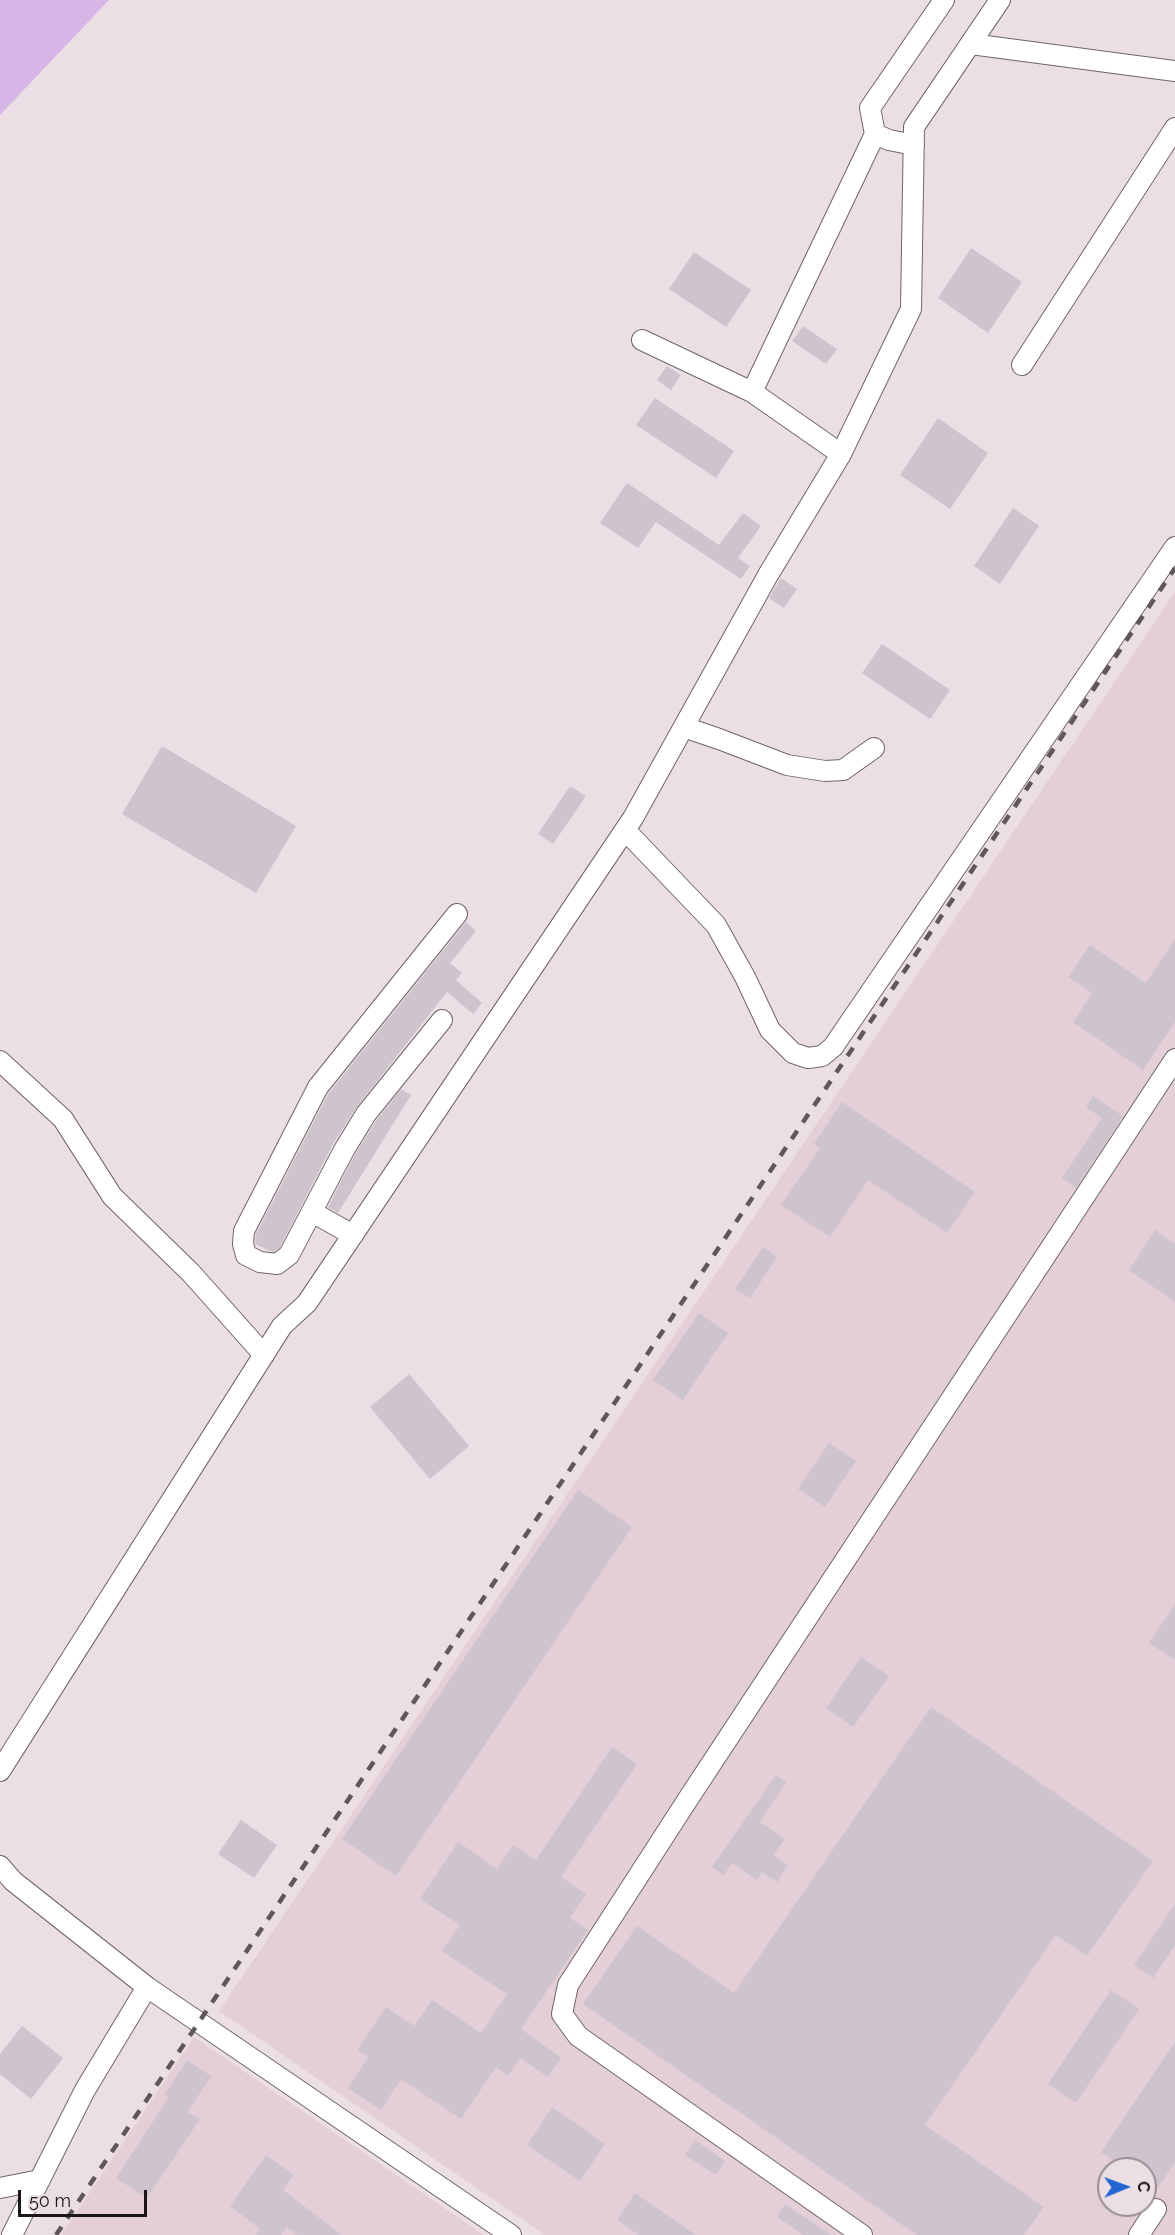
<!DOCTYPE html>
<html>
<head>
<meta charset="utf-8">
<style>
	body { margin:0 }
	#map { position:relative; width:1175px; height:2235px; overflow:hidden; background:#ebdee4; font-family:Raleway,sans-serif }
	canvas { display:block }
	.north { position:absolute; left:1097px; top:2157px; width:60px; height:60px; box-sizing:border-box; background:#ebdee4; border:2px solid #988e92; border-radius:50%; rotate:89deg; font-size:16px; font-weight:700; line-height:24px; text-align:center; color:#1b1618 }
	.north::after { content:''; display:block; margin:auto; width:21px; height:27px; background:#2266d2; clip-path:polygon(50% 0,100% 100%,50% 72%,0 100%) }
	.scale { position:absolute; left:18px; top:2190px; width:129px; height:27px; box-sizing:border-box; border:3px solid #1b1618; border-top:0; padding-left:8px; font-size:18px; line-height:21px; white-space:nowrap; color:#1b1618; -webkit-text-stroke:4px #ebdee4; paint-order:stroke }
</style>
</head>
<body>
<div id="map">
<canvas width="1175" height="2235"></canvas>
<div class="north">С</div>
<div class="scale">50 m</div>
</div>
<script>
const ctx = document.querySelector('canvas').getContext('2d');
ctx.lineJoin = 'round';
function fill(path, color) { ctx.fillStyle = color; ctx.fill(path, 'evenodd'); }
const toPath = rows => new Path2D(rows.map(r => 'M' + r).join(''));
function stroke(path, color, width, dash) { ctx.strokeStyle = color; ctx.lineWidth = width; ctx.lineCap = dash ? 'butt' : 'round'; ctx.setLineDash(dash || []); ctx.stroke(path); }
const built = toPath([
	[1175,592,1175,2235,545,2235,219,2011],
	[1109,2169,1145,2169,1145,2205,1109,2205],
	[194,2037,484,2235,61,2235]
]);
const water = toPath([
	[0,0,109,0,0,115]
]);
const building = toPath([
	[971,248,1022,282,988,333,938,298],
	[694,252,751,290,726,327,669,289],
	[803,326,837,349,826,364,792,341],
	[667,366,681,375,671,390,657,380],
	[655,398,734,451,716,478,636,425],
	[938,418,988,453,950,509,900,475],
	[627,483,719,545,743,513,761,526,738,558,750,566,741,579,656,522,638,548,600,523],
	[1013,508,1039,526,1000,584,974,566],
	[781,578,797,589,784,608,769,598],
	[882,644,950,690,930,719,862,673],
	[162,746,296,826,256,893,122,814],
	[570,786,586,796,553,844,538,834],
	[466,922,476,931,450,963,462,973,456,980,482,1003,473,1014,447,992,356,1108,333,1144,280,1247,274,1252,270,1251,255,1244,256,1234,328,1094],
	[1175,939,1175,1022,1143,1070,1073,1022,1092,993,1068,977,1090,945,1146,983],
	[401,1089,411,1095,338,1213,328,1207,354,1156,376,1121],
	[1093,1096,1123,1116,1076,1188,1062,1178,1102,1118,1086,1107],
	[842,1102,975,1192,947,1233,868,1180,830,1237,781,1205,820,1148,814,1144],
	[1155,1230,1175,1244,1175,1302,1129,1270],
	[763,1247,777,1257,750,1298,735,1289],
	[699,1313,728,1333,683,1400,653,1380],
	[409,1374,469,1446,430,1479,370,1407],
	[829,1443,856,1461,825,1507,798,1489],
	[578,1490,632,1527,396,1876,342,1839],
	[1175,1604,1175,1660,1149,1643],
	[861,1657,889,1676,853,1727,826,1708],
	[931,1707,1153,1861,1087,1956,1056,1935,925,2125,1044,2207,1024,2235,917,2235,583,2004,637,1926,734,1993],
	[612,1747,637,1764,561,1877,586,1894,570,1918,588,1930,521,2029,561,2058,548,2077,520,2058,508,2076,496,2067,461,2119,401,2079,381,2110,348,2088,368,2057,357,2050,386,2007,414,2026,432,2000,481,2033,507,1994,442,1951,460,1925,420,1899,458,1842,497,1869,513,1845,536,1860],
	[776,1775,786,1782,760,1822,785,1839,773,1855,788,1865,777,1882,762,1872,757,1880,732,1863,724,1875,712,1867],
	[241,1820,277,1845,254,1878,218,1854],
	[1175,1904,1175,1945,1153,1978,1134,1965],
	[1111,1990,1139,2009,1076,2103,1048,2084],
	[22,2026,63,2058,31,2099,0,2074,0,2054],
	[1175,2042,1175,2163,1156,2190,1145,2182,1145,2169,1125,2169,1101,2152],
	[187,2060,211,2076,188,2112,200,2119,147,2198,116,2178,169,2097,165,2094],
	[552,2107,605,2144,580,2181,527,2145],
	[695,2140,725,2161,716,2175,685,2155],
	[266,2155,294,2175,283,2190,342,2235,297,2235,287,2227,281,2235,256,2235,260,2229,230,2206],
	[635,2193,696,2235,639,2235,617,2220],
	[785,2204,831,2235,803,2235,777,2217]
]);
const minor = toPath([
	[971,44,1175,71],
	[914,145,889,140,875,134,870,108,944,0],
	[642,340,752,392,841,454],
	[1022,365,1175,128],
	[752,392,875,134],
	[684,727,719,739,787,765,825,771,843,770,874,748],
	[625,830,716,925,745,977,770,1030,793,1053,808,1058,822,1056,833,1047,1175,547],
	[442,1020,366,1114,344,1150,289,1255,277,1264,260,1262,246,1255,243,1244,244,1231,318,1087,457,914],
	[0,1061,63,1119,112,1196,191,1273,264,1355],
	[312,1212,353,1235],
	[0,1771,282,1326,307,1303,633,818,768,575,841,454,911,309,914,127,1000,0],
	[0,1866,13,1881,147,1987,511,2235],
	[0,2188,40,2180],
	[12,2235,85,2090,147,1987],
	[862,2235,578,2036,562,2014,568,1985,690,1796,1175,1059],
	[1139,2235,1156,2209]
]);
const rail = toPath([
	[56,2235,1175,568]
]);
fill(built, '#e4cfd8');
fill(water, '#d6b6e7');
fill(building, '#cec4cc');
stroke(minor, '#70656a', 22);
stroke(minor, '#fff', 20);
stroke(rail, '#5f575a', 4.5, [10, 10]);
</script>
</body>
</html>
